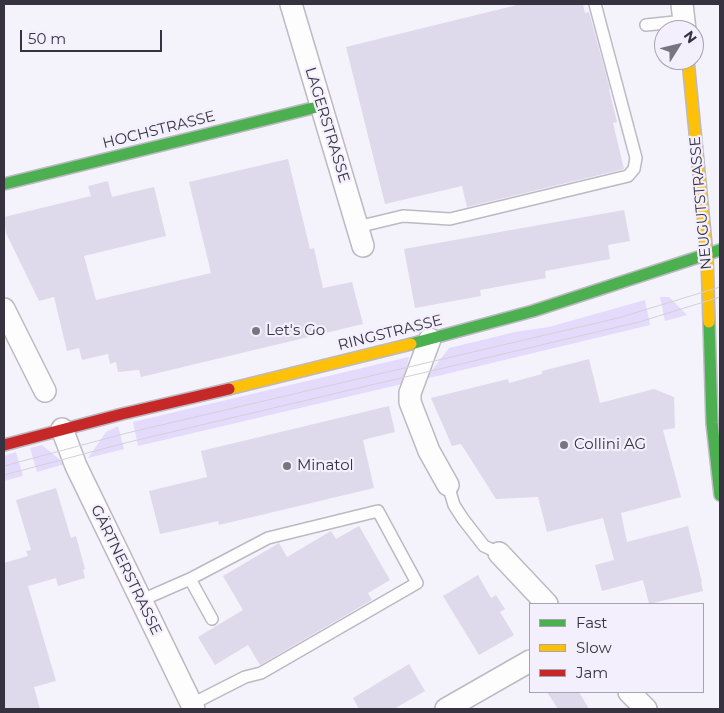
<!DOCTYPE html>
<html>
<head>
<meta charset="utf-8">
<style>
	body { margin:0 }
	#map { position:relative; width:724px; height:713px; overflow:hidden; background:#f4f2fa; font-family:Montserrat,sans-serif }
	canvas { display:block }
	.frame { position:absolute; inset:0; border:5px solid #36323f; pointer-events:none }
	.legend { position:absolute; left:529px; top:603px; width:175px; height:90px; box-sizing:border-box; background:#f3effd; border:1px solid #a7a3b1; margin:0; padding:6px 9px; list-style:none; font-size:15px; color:#36323f }
	.legend li { display:flex; align-items:center; gap:10px; height:25px }
	.legend b { width:25px; border:1px solid #a7a3b1 }
	.north { position:absolute; left:654px; top:20px; width:50px; height:50px; box-sizing:border-box; background:#f3effd; border:1px solid #a7a3b1; border-radius:50%; rotate:54deg; font-size:14px; font-weight:700; line-height:20px; text-align:center; color:#36323f }
	.north::after { content:''; display:block; margin:auto; width:18px; height:22px; background:#787580; clip-path:polygon(50% 0,100% 100%,50% 72%,0 100%) }
	.scale { position:absolute; left:20px; top:30px; width:142px; height:22px; box-sizing:border-box; border:2px solid #36323f; border-top:0; padding-left:6px; font-size:15px; line-height:18px; white-space:nowrap; color:#36323f; -webkit-text-stroke:4px #f3effd; paint-order:stroke }
</style>
</head>
<body>
<div id="map">
<canvas width="724" height="713"></canvas>
<div class="frame"></div>
<ul class="legend">
<li><b style="height:6px;background:#4caf50"></b>Fast</li>
<li><b style="height:6px;background:#ffc107"></b>Slow</li>
<li><b style="height:6px;background:#c62828"></b>Jam</li>
</ul>
<div class="north">N</div>
<div class="scale">50 m</div>
</div>
<script>
const ctx = document.querySelector('canvas').getContext('2d');
ctx.lineJoin = 'round';
function fill(path, color) { ctx.fillStyle = color; ctx.fill(path, 'evenodd'); }
const toPath = rows => new Path2D(rows.map(r => 'M' + r).join(''));
function stroke(path, color, width, dash) { ctx.strokeStyle = color; ctx.lineWidth = width; ctx.lineCap = dash ? 'butt' : 'round'; ctx.setLineDash(dash || []); ctx.stroke(path); }
function drawText(font, color, halo, rows, align = 'center') {
  ctx.font = font + ' Montserrat,sans-serif'; ctx.lineWidth = 4.5; ctx.setLineDash([]); ctx.textBaseline = 'middle'; ctx.strokeStyle = halo; ctx.fillStyle = color; for (const [text, x, y, turn = 0] of rows) {
    ctx.save(); ctx.translate(x, y); ctx.rotate((+turn || 0) * Math.PI / 180); ctx.textAlign = isNaN(turn) ? turn : align; if (halo) ctx.strokeText(text, 0, 0); ctx.fillText(text, 0, 0); ctx.restore();
  }
}
const green = toPath([
	[660,297,669,297,687,315,665,321],
	[645,300,650,325,425,379,449,348,515,332,549,327],
	[409,357,402,384,138,446,133,422],
	[118,426,124,449,88,458,106,432],
	[42,445,65,464,37,472,30,448],
	[16,452,23,476,4,481,4,456]
]);
const building = toPath([
	[521,4,583,4,585,13,589,12,610,89,609,89,617,122,613,123,624,169,467,207,462,186,385,204,346,47],
	[288,159,310,249,314,248,323,288,352,282,363,324,141,377,139,370,118,372,116,362,110,364,108,354,82,360,79,348,67,351,54,297,39,301,6,233,4,217,91,196,88,186,108,181,112,197,154,187,166,236,84,256,96,300,211,273,189,182],
	[624,210,630,241,608,245,610,259,545,271,546,278,480,290,481,296,415,308,404,249],
	[589,359,600,403,654,389,674,397,675,428,663,430,681,497,621,513,627,542,688,526,702,582,701,582,703,591,649,604,643,580,602,591,595,565,614,560,603,518,547,532,538,497,496,499,461,444,452,446,431,398,508,379,509,383,542,374,542,371],
	[389,406,395,432,363,440,374,488,219,525,218,521,160,534,149,491,207,477,201,451],
	[56,488,71,538,76,536,85,569,83,570,85,578,58,586,56,578,28,586,56,681,34,687,40,709,4,709,4,563,28,556,26,551,31,550,16,500],
	[359,526,390,580,368,593,372,600,260,665,248,645,215,665,198,637,243,610,223,576,279,543,287,557,331,531,336,539],
	[478,575,491,598,496,595,505,609,500,612,514,635,479,655,443,596],
	[409,664,425,691,394,709,359,709,353,698],
	[547,692,579,692,589,709,558,709]
]);
const lane = toPath([
	[646,25,684,21],
	[357,227,403,216,450,219,628,176,634,169,636,158,595,4],
	[448,485,454,505,463,519,484,546,499,553],
	[190,579,212,619],
	[142,600,190,579,268,538,378,511,417,583,261,673,245,677,192,704]
]);
const street = toPath([
	[291,4,363,246],
	[682,4,685,30],
	[4,309,45,391],
	[430,339,410,393,410,402,429,451,448,485],
	[62,429,76,466,194,709],
	[499,553,547,604],
	[629,692,646,709],
	[446,709,530,661]
]);
const fast = toPath([
	[4,184,321,106],
	[709,322,712,423,720,495],
	[411,344,533,311,720,250]
]);
const slow = toPath([
	[688,60,707,255,709,322],
	[229,389,411,344]
]);
const jam = toPath([
	[4,445,122,414,229,389]
]);
const tram = toPath([
	[4,466,127,433,618,318,720,287],
	[4,475,129,442,639,322,720,297]
]);
const markers = [
	[256,331,5,"#787580"],
	[564,445,5,"#787580"],
	[287,466,5,"#787580"]
];
const streetNames = [
	["LAGERSTRASSE",327,125,73],
	["HOCHSTRASSE",159,130,-14],
	["NEUGUTSTRASSE",701,203,-95],
	["RINGSTRASSE",390,333,-14],
	["GÄRTNERSTRASSE",126,570,64]
];
const poiNames = [
	["Let's Go",266,331],
	["Collini AG",574,445],
	["Minatol",297,466]
];
fill(green, '#e4dafc');
fill(building, '#dfdaeb');
stroke(lane, '#bcb9c3', 14);
stroke(street, '#bcb9c3', 24);
stroke(fast, '#bcb9c3', 14);
stroke(slow, '#bcb9c3', 14);
stroke(jam, '#bcb9c3', 14);
stroke(lane, '#fdfdfe', 11);
stroke(street, '#fdfdfe', 21);
stroke(fast, '#4caf50', 11);
stroke(slow, '#ffc107', 11);
stroke(jam, '#c62828', 11);
stroke(tram, '#d2d2d4', 1);
for (const [x, y, r, color] of markers) { const dot = new Path2D(); dot.arc(x, y, r, 0, 2 * Math.PI); ctx.fillStyle = color; ctx.fill(dot); stroke(dot, '#f3effd', 2); }
drawText('15px', '#36323f', '#f3effd', streetNames);
drawText('15px', '#36323f', '#f3effd', poiNames, 'left');
</script>
</body>
</html>
